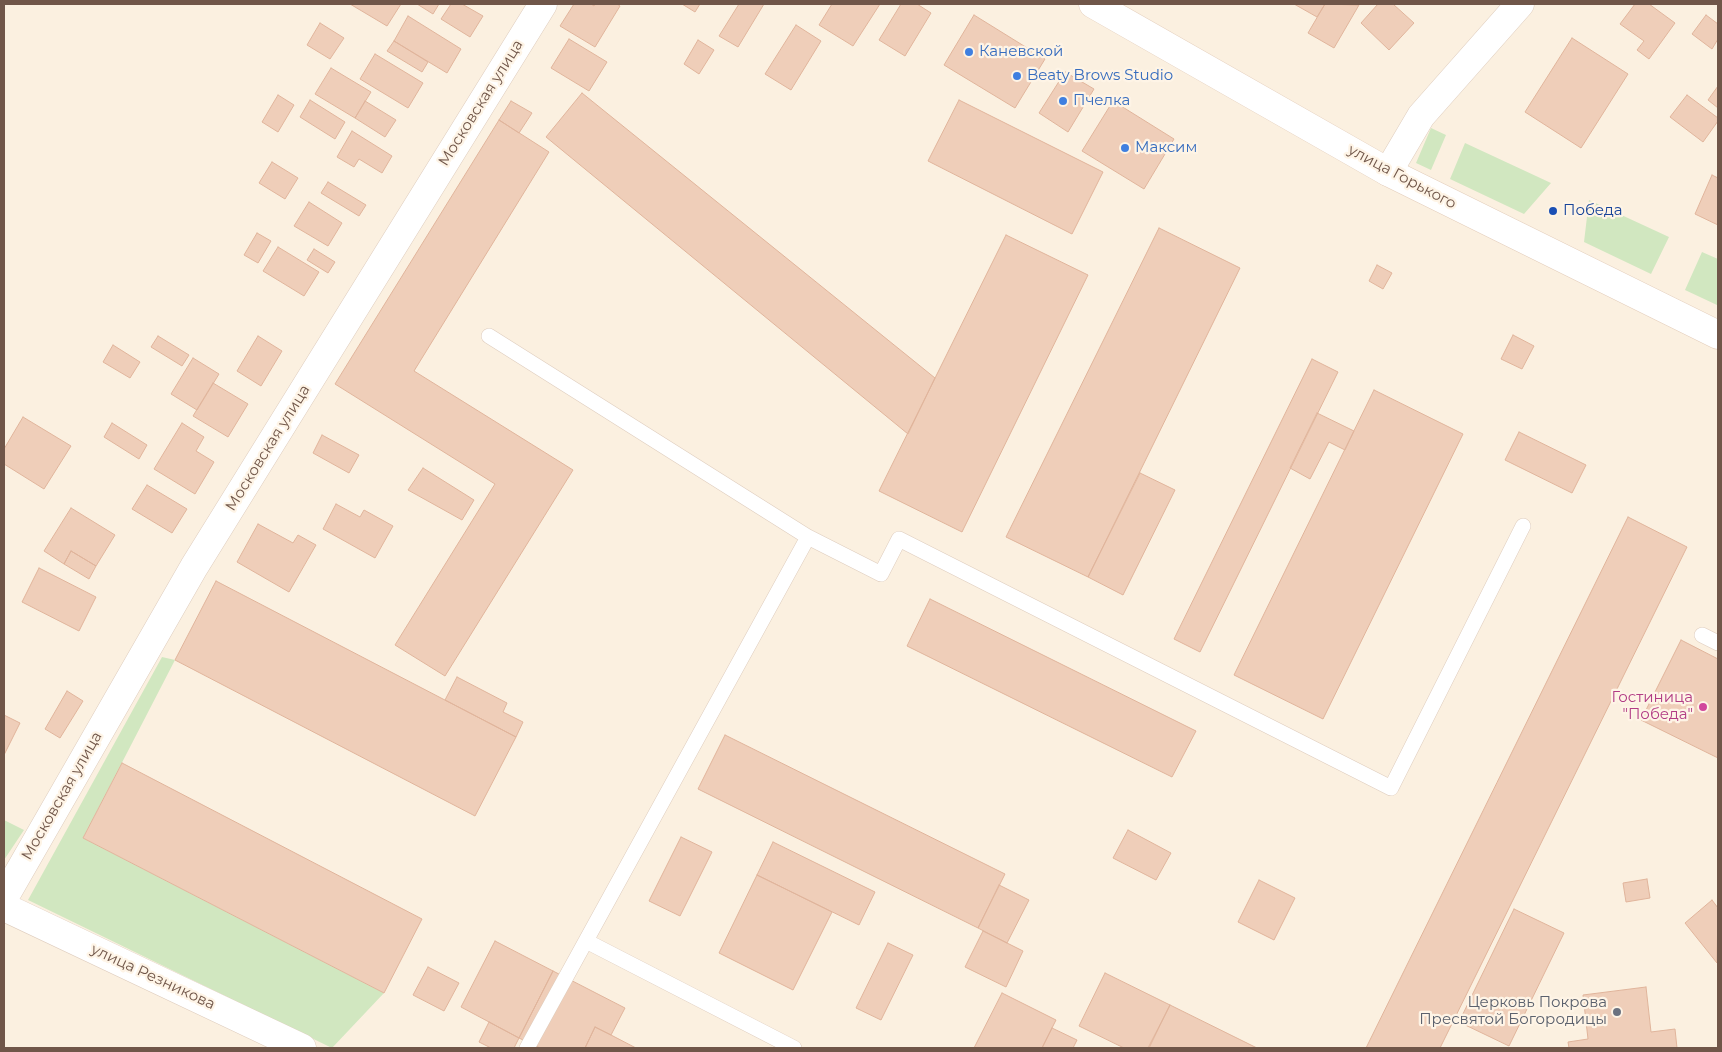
<!DOCTYPE html>
<html>
<head>
<meta charset="utf-8">
<style>
	body { margin:0 }
	#map { position:relative; width:1722px; height:1052px; overflow:hidden; background:#fbf0e0; font-family:Montserrat,sans-serif }
	canvas { display:block }
	.frame { position:absolute; inset:0; border:5px solid #705649; pointer-events:none }
</style>
</head>
<body>
<div id="map">
<canvas width="1722" height="1052"></canvas>
<div class="frame"></div>
</div>
<script>
const ctx = document.querySelector('canvas').getContext('2d');
ctx.lineJoin = 'round';
function fill(path, color) { ctx.fillStyle = color; ctx.fill(path, 'evenodd'); }
const toPath = rows => new Path2D(rows.map(r => 'M' + r).join(''));
function stroke(path, color, width, dash) { ctx.strokeStyle = color; ctx.lineWidth = width; ctx.lineCap = dash ? 'butt' : 'round'; ctx.setLineDash(dash || []); ctx.stroke(path); }
function drawText(font, color, halo, rows, align = 'center') {
  ctx.font = font + ' Montserrat,sans-serif'; ctx.lineWidth = 4.5; ctx.setLineDash([]); ctx.textBaseline = 'middle'; ctx.strokeStyle = halo; ctx.fillStyle = color; for (const [text, x, y, turn = 0] of rows) {
    ctx.save(); ctx.translate(x, y); ctx.rotate((+turn || 0) * Math.PI / 180); ctx.textAlign = isNaN(turn) ? turn : align; if (halo) ctx.strokeText(text, 0, 0); ctx.fillText(text, 0, 0); ctx.restore();
  }
}
const green = toPath([
	[1431,128,1446,135,1431,170,1416,163],
	[1465,143,1551,183,1524,214,1450,179],
	[1589,200,1669,237,1651,274,1584,242],
	[1702,252,1718,259,1718,302,1717,305,1685,290],
	[162,657,175,660,83,838,384,993,332,1048,28,900],
	[4,820,24,830,4,860]
]);
const building = toPath([
	[350,4,401,4,387,26,350,4],
	[417,4,439,4,433,14,417,4],
	[451,4,462,4,483,16,470,37,441,19,451,4],
	[574,4,591,4,594,6,595,4,617,4,620,6,595,47,560,26,574,4],
	[682,4,700,4,695,12,682,4],
	[739,4,764,4,738,47,719,36,739,4],
	[832,4,880,4,853,46,819,25,832,4],
	[901,4,917,4,931,13,905,56,879,40,901,4],
	[1294,4,1325,4,1317,17,1294,4],
	[1325,4,1359,5,1334,48,1308,33,1325,4],
	[1378,4,1393,4,1414,23,1389,50,1361,23,1378,4],
	[1635,4,1649,4,1675,23,1649,59,1637,50,1644,41,1620,24,1635,4],
	[974,15,1045,59,1015,108,944,65,974,15],
	[1706,15,1718,24,1718,39,1712,49,1692,34,1706,15],
	[408,16,461,49,447,73,394,41,408,16],
	[320,23,344,38,330,59,307,45,320,23],
	[796,25,821,41,791,90,765,74,796,25],
	[1572,38,1628,74,1581,148,1525,112,1572,38],
	[569,39,607,62,589,91,551,68,569,39],
	[698,40,714,50,699,74,684,64,698,40],
	[394,41,428,62,422,72,387,51,394,41],
	[375,54,423,83,408,108,360,79,375,54],
	[331,68,371,92,355,118,315,94,331,68],
	[1065,72,1094,89,1068,132,1039,113,1065,72],
	[1718,86,1718,108,1708,100,1718,86],
	[582,93,935,378,908,434,546,137,582,93],
	[278,95,294,105,278,132,262,122,278,95],
	[1687,95,1718,118,1718,121,1703,142,1670,117,1687,95],
	[310,100,345,122,335,139,300,117,310,100],
	[959,100,1103,172,1072,234,928,161,959,100],
	[365,101,396,120,385,137,355,118,365,101],
	[511,101,532,113,519,133,499,120,511,101],
	[1113,101,1174,139,1144,189,1082,151,1113,101],
	[499,120,549,152,414,371,573,470,445,676,395,645,495,484,335,384,499,120],
	[352,131,392,156,382,173,359,159,354,167,337,157,352,131],
	[272,162,298,178,285,199,259,183,272,162],
	[1712,175,1718,178,1718,225,1695,214,1712,175],
	[328,182,366,205,359,216,321,193,328,182],
	[309,202,342,223,328,246,294,226,309,202],
	[1159,228,1240,268,1088,577,1006,537,1159,228],
	[257,233,271,241,258,263,244,255,257,233],
	[1006,235,1088,275,962,532,879,491,1006,235],
	[278,247,319,272,304,296,263,271,278,247],
	[314,249,335,262,328,273,307,260,314,249],
	[1377,265,1392,273,1383,289,1369,281,1377,265],
	[1513,335,1534,346,1522,369,1501,359,1513,335],
	[158,336,189,355,182,366,151,347,158,336],
	[258,336,282,351,261,386,237,371,258,336],
	[113,345,140,362,130,378,103,362,113,345],
	[193,358,219,374,197,410,171,394,193,358],
	[1312,359,1338,372,1200,652,1174,639,1312,359],
	[213,383,248,404,228,437,193,416,213,383],
	[1374,390,1463,434,1323,719,1234,675,1374,390],
	[1317,413,1354,431,1345,450,1329,442,1310,479,1290,468,1317,413],
	[23,417,71,446,44,489,4,464,4,449,23,417],
	[112,423,147,445,139,459,104,437,112,423],
	[182,423,204,437,196,451,214,462,195,494,154,469,182,423],
	[1519,432,1586,465,1572,493,1505,460,1519,432],
	[322,435,359,455,349,473,313,453,322,435],
	[423,468,474,500,462,520,408,490,423,468],
	[1140,473,1175,490,1123,595,1088,577,1140,473],
	[147,485,187,509,172,533,132,509,147,485],
	[336,504,360,517,364,510,393,526,375,558,323,529,336,504],
	[71,508,115,535,96,566,71,551,64,564,44,551,71,508],
	[1628,517,1687,547,1440,1048,1366,1048,1628,517],
	[258,524,293,543,298,535,316,545,289,592,237,562,258,524],
	[71,551,96,566,89,579,64,564,71,551],
	[39,568,96,597,79,631,22,602,39,568],
	[216,581,516,737,475,816,175,660,216,581],
	[930,599,1196,731,1172,777,907,646,930,599],
	[1681,640,1718,659,1718,758,1641,720,1681,640],
	[457,677,507,703,503,712,523,722,516,737,445,700,457,677],
	[67,691,83,701,60,738,45,729,67,691],
	[4,715,20,723,4,755,4,715],
	[725,735,1005,874,978,928,698,789,725,735],
	[122,763,422,919,384,993,83,838,122,763],
	[1128,830,1171,853,1156,880,1113,858,1128,830],
	[681,837,712,852,680,916,649,901,681,837],
	[773,842,875,892,859,925,757,875,773,842],
	[757,875,832,912,793,990,719,953,757,875],
	[1647,879,1650,898,1626,902,1623,883,1647,879],
	[1259,880,1295,898,1274,940,1238,922,1259,880],
	[999,885,1029,900,1007,943,978,928,999,885],
	[1712,900,1718,908,1717,963,1685,923,1712,900],
	[1514,909,1564,933,1509,1046,1459,1022,1514,909],
	[983,931,1023,951,1006,987,965,967,983,931],
	[495,941,553,971,519,1038,461,1007,495,941],
	[888,943,913,955,881,1020,856,1008,888,943],
	[428,967,459,983,444,1011,413,995,428,967],
	[553,971,625,1008,611,1035,595,1027,585,1048,540,1048,519,1038,553,971],
	[1105,973,1170,1005,1148,1048,1124,1048,1079,1026,1105,973],
	[1646,987,1651,1032,1675,1029,1677,1048,1569,1048,1568,1042,1588,1039,1583,995,1646,987],
	[1002,993,1056,1020,1042,1048,974,1048,1002,993],
	[1170,1005,1257,1048,1149,1048,1170,1005],
	[489,1022,519,1038,514,1048,491,1048,479,1042,489,1022],
	[595,1027,611,1035,636,1048,585,1048,595,1027],
	[1052,1028,1077,1040,1073,1048,1042,1048,1052,1028]
]);
const lane = toPath([
	[489,336,808,537,881,574,899,539,1391,788,1523,526],
	[1702,635,1718,643],
	[586,941,794,1048],
	[527,1048,808,537]
]);
const street = toPath([
	[1388,172,1421,116,1520,4],
	[4,898,194,567,543,4],
	[4,907,302,1048]
]);
const secondary = toPath([
	[1093,4,1388,172,1718,335]
]);
const markers = [
	[969,52,5,"#3f7fe0"],
	[1017,76,5,"#3f7fe0"],
	[1063,101,5,"#3f7fe0"],
	[1125,148,5,"#3f7fe0"],
	[1553,211,5,"#1a4fb4"],
	[1703,707,5,"#d1479c"],
	[1617,1012,5,"#6b7280"]
];
const shopNames = [
	["Каневской",979,52],
	["Beaty Brows Studio",1027,76],
	["Пчелка",1073,101],
	["Максим",1135,148]
];
const streetNames = [
	["Московская улица",481,103,-58],
	["улица Горького",1402,177,28],
	["Московская улица",268,448,-58],
	["Московская улица",62,796,-60],
	["улица Резникова",153,977,25]
];
const transitNames = [
	["Победа",1563,211]
];
const hotelNames = [
	["Гостиница",1693,698],
	["\"Победа\"",1693,715]
];
const worshipNames = [
	["Церковь Покрова",1607,1003],
	["Пресвятой Богородицы",1607,1020]
];
fill(green, '#d1e7c0');
fill(building, '#efceb9');
stroke(building, '#e0b49b', 1);
stroke(lane, '#deccbd', 16);
stroke(street, '#deccbd', 29);
stroke(secondary, '#e3cdbb', 29);
stroke(lane, '#fff', 15);
stroke(street, '#fff', 28);
stroke(secondary, '#fff', 28);
for (const [x, y, r, color] of markers) { const dot = new Path2D(); dot.arc(x, y, r, 0, 2 * Math.PI); ctx.fillStyle = color; ctx.fill(dot); stroke(dot, '#fef4e6', 2); }
drawText('15px', '#366cbe', '#fef4e6', shopNames, 'left');
drawText('15px', '#705649', '#fef4e6', streetNames);
drawText('15px', '#164399', '#fef4e6', transitNames, 'left');
drawText('15px', '#b23c85', '#fef4e6', hotelNames, 'right');
drawText('15px', '#5b616d', '#fef4e6', worshipNames, 'right');
</script>
</body>
</html>
